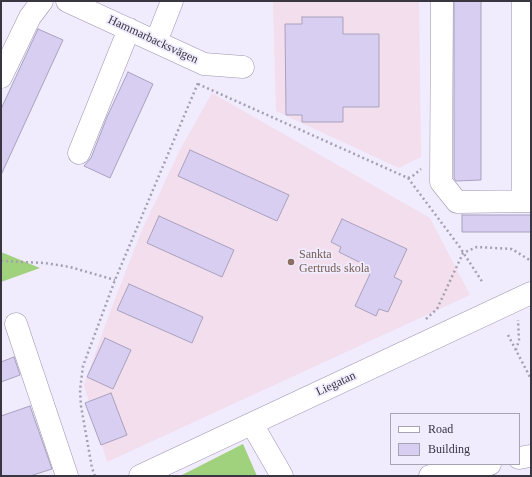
<!DOCTYPE html>
<html>
<head>
<meta charset="utf-8">
<style>
	body { margin:0 }
	#map { position:relative; width:532px; height:477px; overflow:hidden; background:#f0ebfd; font-family:Georgia,serif }
	canvas { display:block }
	.frame { position:absolute; inset:0; border:2px solid #393641; pointer-events:none }
	.legend { position:absolute; left:390px; top:413px; width:130px; height:52px; box-sizing:border-box; background:#f0ebfd; border:1px solid #a7a3b2; margin:0; padding:5px 7px; list-style:none; font-size:12px; color:#393641 }
	.legend li { display:flex; align-items:center; gap:8px; height:20px }
	.legend b { width:20px; border:1px solid #a7a3b2 }
</style>
</head>
<body>
<div id="map">
<canvas width="532" height="477"></canvas>
<div class="frame"></div>
<ul class="legend">
<li><b style="height:5px;background:#fff"></b>Road</li>
<li><b style="height:11px;background:#d8cef2"></b>Building</li>
</ul>
</div>
<script>
const ctx = document.querySelector('canvas').getContext('2d');
ctx.lineJoin = 'round';
function fill(path, color) { ctx.fillStyle = color; ctx.fill(path, 'evenodd'); }
const toPath = rows => new Path2D(rows.map(r => 'M' + r).join(''));
function stroke(path, color, width, dash) { ctx.strokeStyle = color; ctx.lineWidth = width; ctx.lineCap = dash ? 'butt' : 'round'; ctx.setLineDash(dash || []); ctx.stroke(path); }
function drawText(font, color, halo, rows, align = 'center') {
  ctx.font = font + ' Georgia,serif'; ctx.lineWidth = 3.5; ctx.setLineDash([]); ctx.textBaseline = 'middle'; ctx.strokeStyle = halo; ctx.fillStyle = color; for (const [text, x, y, turn = 0] of rows) {
    ctx.save(); ctx.translate(x, y); ctx.rotate((+turn || 0) * Math.PI / 180); ctx.textAlign = isNaN(turn) ? turn : align; if (halo) ctx.strokeText(text, 0, 0); ctx.fillText(text, 0, 0); ctx.restore();
  }
}
const education = toPath([
	[273,1,419,1,421,157,399,168,276,111],
	[212,93,430,218,470,295,107,462,84,385,110,312,142,230,181,148]
]);
const forest = toPath([
	[1,252,40,268,1,282],
	[243,444,257,476,180,476]
]);
const building = toPath([
	[454,1,481,1,481,180,456,181,454,178,454,1],
	[302,17,343,17,343,34,379,34,379,107,343,107,343,122,302,122,302,115,286,115,285,24,302,24,302,17],
	[38,29,63,40,1,175,1,109,38,29],
	[128,72,153,84,110,178,84,166,91,158,107,117,128,72],
	[190,150,289,195,277,221,178,176,190,150],
	[462,215,531,215,531,232,462,232,462,215],
	[159,216,234,250,222,277,147,243,159,216],
	[342,219,407,249,394,277,402,281,388,312,379,309,376,316,355,306,370,274,365,271,367,266,339,252,341,247,331,242,342,219],
	[129,284,203,317,192,343,117,310,129,284],
	[105,338,131,350,113,389,87,377,105,338],
	[14,357,20,375,1,382,1,362,14,357],
	[111,393,127,435,101,445,85,403,111,393],
	[30,406,52,469,30,476,1,476,1,416,30,406]
]);
const path = toPath([
	[198,84,408,178,459,246,483,283],
	[408,178,414,175,421,169],
	[1,261,45,263,70,267,115,280],
	[426,319,437,309,463,253,477,247,512,249,531,261],
	[508,335,531,379],
	[516,350,519,340,518,320],
	[95,476,92,468,81,406,80,390,83,366,115,280,198,83]
]);
const minor = toPath([
	[67,1,204,64,243,67],
	[442,1,441,182,457,202,531,201],
	[523,1,523,201],
	[156,42,172,1],
	[1,77,30,17,42,1],
	[79,153,129,29],
	[16,324,67,476],
	[252,424,282,476],
	[519,458,530,456],
	[140,476,531,293],
	[430,476,490,464]
]);
const markers = [
	[291,262,4,"#8d6e63"]
];
const streetNames = [
	["Hammarbacksvägen",153,40,25],
	["Liegatan",336,384,-25]
];
const educationNames = [
	["Sankta",299,255],
	["Gertruds skola",299,269]
];
fill(education, '#f2deed');
fill(forest, '#a0d17c');
fill(building, '#d8cef2');
stroke(building, '#a9a1bd', 1);
stroke(minor, '#9c95b0', 23);
stroke(path, '#a4a0af', 2.5, [2, 3]);
stroke(minor, '#fff', 22);
for (const [x, y, r, color] of markers) { const dot = new Path2D(); dot.arc(x, y, r, 0, 2 * Math.PI); ctx.fillStyle = color; ctx.fill(dot); stroke(dot, '#f0ebfd', 1.5); }
drawText('12px', '#393641', '#f0ebfd', streetNames);
drawText('12px', '#785e54', '#f0ebfd', educationNames, 'left');
</script>
</body>
</html>
